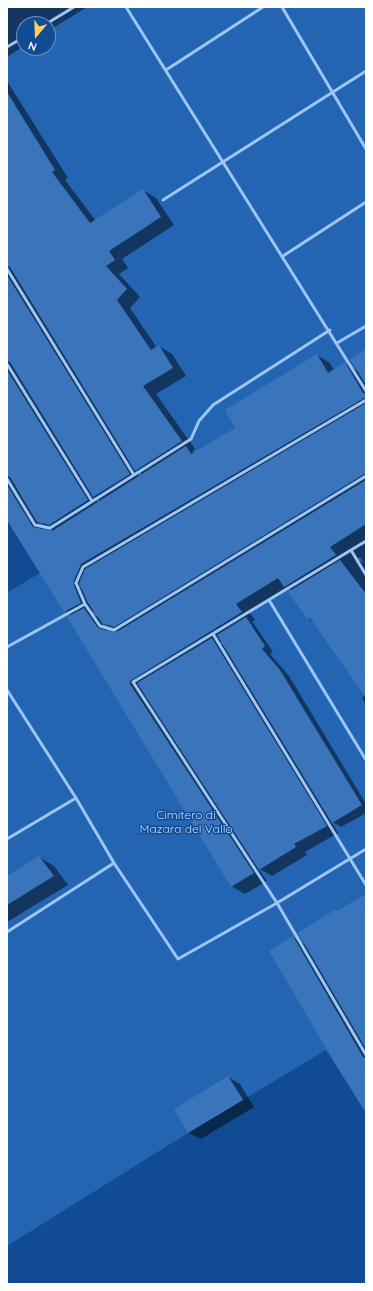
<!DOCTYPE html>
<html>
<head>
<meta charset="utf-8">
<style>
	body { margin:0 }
	#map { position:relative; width:373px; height:1291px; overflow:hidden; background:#114b93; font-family:Quicksand,sans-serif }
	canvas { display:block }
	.frame { position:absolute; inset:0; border:8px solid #fff; pointer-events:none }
	.north { position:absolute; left:16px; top:16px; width:40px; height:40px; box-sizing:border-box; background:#114b93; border:1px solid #7093be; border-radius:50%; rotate:199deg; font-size:11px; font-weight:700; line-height:16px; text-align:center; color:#fff }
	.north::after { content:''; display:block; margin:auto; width:14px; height:18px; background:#ffd060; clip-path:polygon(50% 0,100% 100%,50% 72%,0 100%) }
</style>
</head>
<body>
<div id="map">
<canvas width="373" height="1291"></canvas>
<div class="frame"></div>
<div class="north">N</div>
</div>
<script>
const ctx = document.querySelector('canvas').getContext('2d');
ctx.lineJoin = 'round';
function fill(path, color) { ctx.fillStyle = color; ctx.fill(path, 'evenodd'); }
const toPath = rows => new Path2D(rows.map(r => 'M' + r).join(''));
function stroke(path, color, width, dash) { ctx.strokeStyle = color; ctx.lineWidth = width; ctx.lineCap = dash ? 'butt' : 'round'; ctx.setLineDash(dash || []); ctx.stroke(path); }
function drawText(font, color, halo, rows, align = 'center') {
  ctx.font = font + ' Quicksand,sans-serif'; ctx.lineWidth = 3; ctx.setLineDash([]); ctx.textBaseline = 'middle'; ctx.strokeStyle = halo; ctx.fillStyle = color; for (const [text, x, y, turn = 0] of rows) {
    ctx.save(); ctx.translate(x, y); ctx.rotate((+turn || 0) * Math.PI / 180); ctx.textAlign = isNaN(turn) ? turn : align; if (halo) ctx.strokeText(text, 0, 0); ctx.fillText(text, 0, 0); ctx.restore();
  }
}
const green = toPath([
	[7,7,366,7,366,1113,326,1050,188,1133,7,1246,7,593,40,573,7,520],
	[24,24,48,24,48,48,24,48]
]);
const shadow = toPath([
	[7,7,87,7,48,31,48,24,24,24,24,46,7,57],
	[7,81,68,178,65,180,96,221,143,190,156,198,174,225,122,259,128,268,119,274,140,297,130,308,157,348,159,346,172,354,186,376,156,394,195,449,192,451,195,453,236,428,317,355,330,363,334,370,345,363,359,372,366,350,366,705,362,698,365,695,314,622,308,619,292,590,288,588,249,612,255,620,252,622,254,624,273,652,270,654,289,676,366,804,366,813,341,827,331,821,338,833,305,852,307,855,272,876,258,868,267,881,245,894,231,886,72,616,65,611,7,519],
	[135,470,143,474,139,476],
	[93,496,99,500,101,501,98,503],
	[38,522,56,532,43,530],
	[360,557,364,563,356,559],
	[69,579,82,587,82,589,68,581],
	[94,610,99,618,90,613],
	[101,622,117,631,119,631,115,634,108,632],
	[222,641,226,647,218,643],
	[39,857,54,866,68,885,7,922,7,877],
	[366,894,366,1111,293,937,306,945,336,910,339,912],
	[228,1077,240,1084,254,1107,201,1139,189,1133,175,1109]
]);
const building = toPath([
	[7,92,55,170,52,172,90,223,143,189,161,217,109,251,115,260,106,266,127,289,117,300,151,350,159,345,173,368,143,386,182,441,135,471,10,267,7,266],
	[7,275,130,474,93,497,10,362,7,361],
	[366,349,366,385,350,359],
	[317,354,328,373,345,362,363,393,366,394,366,397,81,564,73,583,81,603,64,612,7,520,7,485,33,527,52,531,186,446,191,454,235,428,225,410],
	[7,370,88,500,49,525,37,522,10,477,7,476],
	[366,403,366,473,114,627,102,623,88,603,79,583,85,569],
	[366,480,366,524,330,547,336,555,284,587,278,578,236,604,242,612,130,681,130,684,254,873,231,887,67,617,84,608,98,628,115,633],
	[340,560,366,594,366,698,310,618,308,620,288,592],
	[246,617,265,646,262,649,280,670,362,805,332,823,217,635],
	[212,638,327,826,294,844,296,847,259,870,137,683],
	[39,856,54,876,7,905,7,876],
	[366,894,366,1049,298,933,336,909,337,911],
	[293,936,363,1057,366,1058,366,1113,327,1050,269,951],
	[228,1076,243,1100,188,1133,174,1109]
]);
const service = toPath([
	[126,7,366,391],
	[282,7,366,149],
	[46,24,74,7],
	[7,47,24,37],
	[166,70,263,7],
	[163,200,366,71],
	[283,256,366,202],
	[7,269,134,475],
	[337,343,366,326],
	[7,364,92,501],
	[366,400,83,567,76,583,85,604,100,626,114,630,366,476],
	[7,479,35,525,50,528,191,439,199,421,213,405,330,330],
	[366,541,133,682,277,903,366,1055],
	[351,550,366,575],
	[269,600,366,760],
	[213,634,366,885],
	[7,647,85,604],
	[7,690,76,798,114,863,178,959,277,903,366,849],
	[7,839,76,798],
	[7,932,114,863]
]);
const parkNames = [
	["Cimitero di",186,815],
	["Mazara del Vallo",186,829]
];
fill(green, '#2365b3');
fill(shadow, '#0007');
fill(building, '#3a75bc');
stroke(service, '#9ec5f3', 3);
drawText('12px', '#c6dffd', '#114b93', parkNames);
</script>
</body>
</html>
